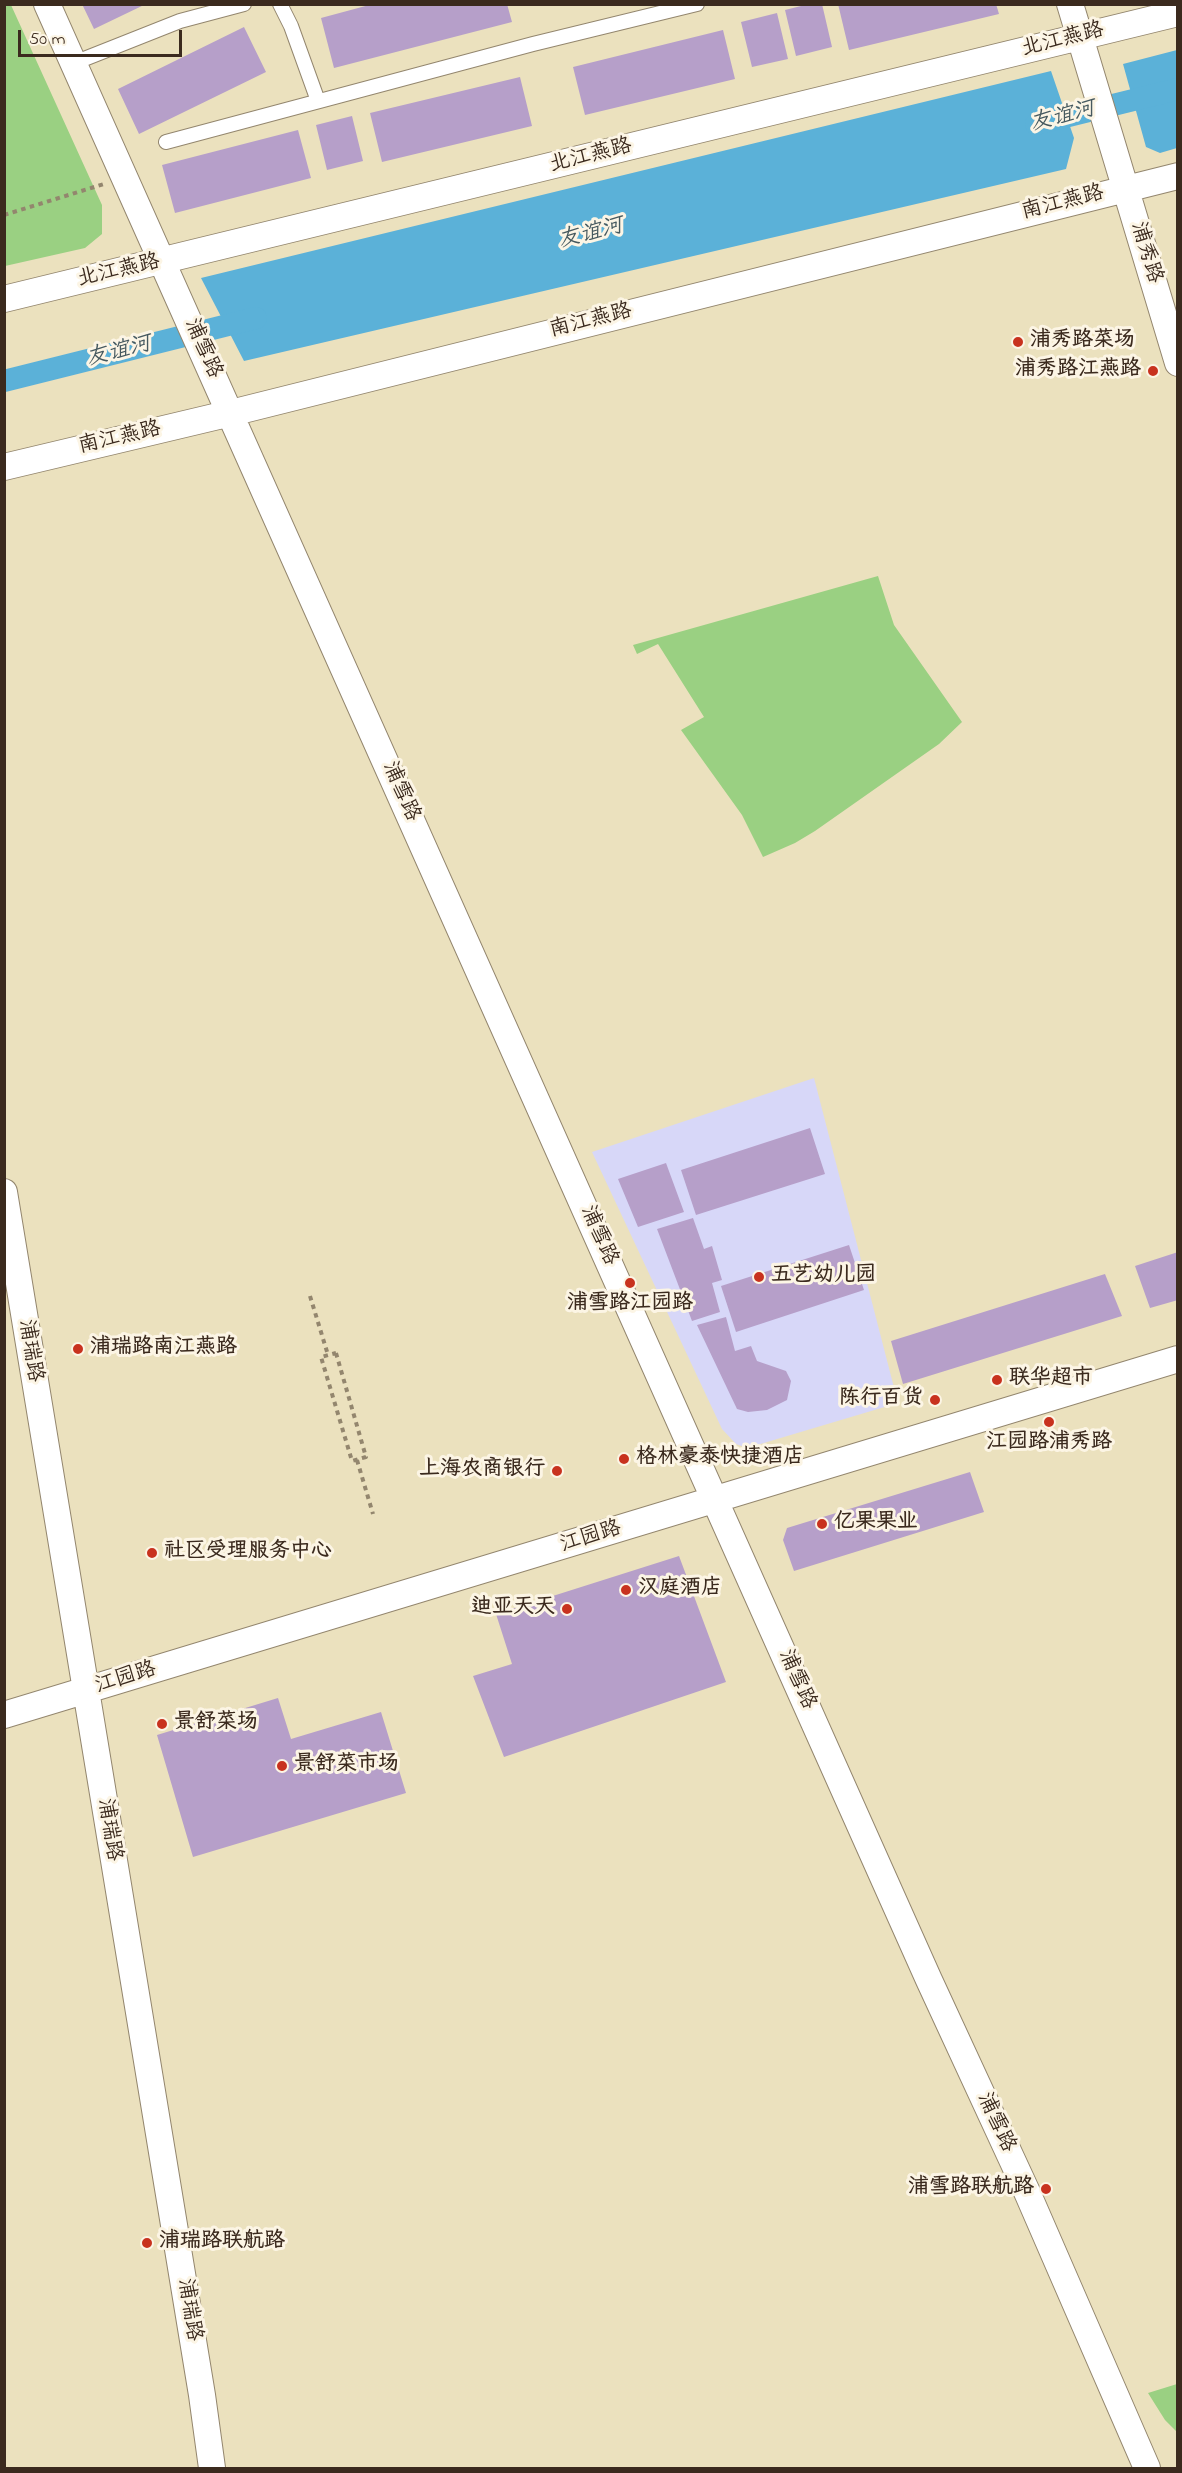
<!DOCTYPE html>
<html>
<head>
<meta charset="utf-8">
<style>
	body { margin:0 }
	#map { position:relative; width:1182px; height:2473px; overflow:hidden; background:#ebe1be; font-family:"Indie Flower",sans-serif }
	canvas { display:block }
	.frame { position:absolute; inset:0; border:6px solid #3b2a1e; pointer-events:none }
	.scale { position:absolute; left:18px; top:30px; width:164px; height:27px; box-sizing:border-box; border:3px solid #3b2a1e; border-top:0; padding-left:8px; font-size:18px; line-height:21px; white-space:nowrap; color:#3b2a1e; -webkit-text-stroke:4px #fcf5e5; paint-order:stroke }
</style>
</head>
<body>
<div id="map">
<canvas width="1182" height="2473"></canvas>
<div class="frame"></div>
<div class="scale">50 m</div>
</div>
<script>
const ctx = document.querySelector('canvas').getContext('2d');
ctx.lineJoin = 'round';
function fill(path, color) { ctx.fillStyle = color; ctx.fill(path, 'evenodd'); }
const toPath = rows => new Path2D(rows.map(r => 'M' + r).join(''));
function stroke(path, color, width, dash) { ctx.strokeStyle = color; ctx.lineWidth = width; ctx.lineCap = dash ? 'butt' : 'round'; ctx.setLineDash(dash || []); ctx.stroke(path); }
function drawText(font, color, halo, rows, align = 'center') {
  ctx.font = font + ' "Indie Flower","LXGW WenKai TC",sans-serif'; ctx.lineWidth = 6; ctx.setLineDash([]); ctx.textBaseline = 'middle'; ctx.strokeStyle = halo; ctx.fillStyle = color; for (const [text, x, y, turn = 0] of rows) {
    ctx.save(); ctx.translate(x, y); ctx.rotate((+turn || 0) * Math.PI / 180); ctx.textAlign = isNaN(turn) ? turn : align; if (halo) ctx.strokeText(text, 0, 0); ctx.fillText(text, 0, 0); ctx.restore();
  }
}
const built = toPath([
	[814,1078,898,1403,747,1448,736,1444,722,1429,592,1152]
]);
const green = toPath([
	[4,5,11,5,102,205,102,234,85,248,5,266],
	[878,576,894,625,962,722,939,744,815,831,795,843,763,857,742,815,681,730,704,717,658,644,637,654,633,645],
	[1177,2384,1178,2384,1177,2432,1165,2420,1148,2393]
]);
const water = toPath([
	[1177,50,1177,148,1160,153,1146,147,1123,64],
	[1051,71,1074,138,1066,169,244,361,201,278]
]);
const canal = toPath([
	[1036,124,1178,89],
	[4,381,256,318]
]);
const building = toPath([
	[82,4,146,4,94,29],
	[373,4,507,4,512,22,334,68,321,18],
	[809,4,822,4,832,47,796,56,785,10],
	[838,4,996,4,999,14,849,50],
	[777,13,788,59,752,67,741,22],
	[244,27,266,72,139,134,118,89],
	[723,30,735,79,585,115,573,67],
	[520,77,532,126,382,162,370,113],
	[352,116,363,161,327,170,316,125],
	[298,130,311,178,175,213,162,165],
	[810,1128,825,1174,696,1215,681,1170],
	[666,1163,684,1212,638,1227,618,1179],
	[693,1218,704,1249,712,1246,722,1280,712,1283,720,1312,692,1321,657,1229],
	[849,1245,864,1290,736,1332,721,1286],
	[1178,1252,1178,1300,1150,1308,1135,1266],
	[1105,1274,1122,1316,903,1384,891,1341],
	[726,1317,735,1351,751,1346,757,1361,786,1371,791,1381,787,1400,767,1410,748,1412,737,1409,697,1325],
	[970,1472,984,1512,794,1571,783,1540,787,1528],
	[679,1556,726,1682,504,1757,473,1676,512,1664,496,1614],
	[278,1698,291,1739,381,1712,406,1793,193,1857,157,1735]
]);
const path = toPath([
	[4,215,104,184],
	[310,1296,328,1355],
	[336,1353,366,1457,352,1461,321,1357,336,1353],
	[357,1460,373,1514]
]);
const lane = toPath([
	[280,4,291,26,318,101],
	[74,63,180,21,244,4],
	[166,142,533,44,697,4]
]);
const street = toPath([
	[47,4,929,1980,1027,2192,1147,2468],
	[1070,4,1178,363],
	[4,299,1178,13],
	[4,467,231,413,1178,176],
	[4,1192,202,2395,212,2468],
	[4,1715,1178,1359]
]);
const markers = [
	[1018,342,6,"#c8321e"],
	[1153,371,6,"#c8321e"],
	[759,1277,6,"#c8321e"],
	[630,1283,6,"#c8321e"],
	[78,1349,6,"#c8321e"],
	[997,1380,6,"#c8321e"],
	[935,1400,6,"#c8321e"],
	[1049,1422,6,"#c8321e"],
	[624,1459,6,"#c8321e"],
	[557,1471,6,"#c8321e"],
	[822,1524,6,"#c8321e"],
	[152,1553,6,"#c8321e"],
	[626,1590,6,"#c8321e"],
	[567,1609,6,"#c8321e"],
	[162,1724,6,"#c8321e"],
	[282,1766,6,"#c8321e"],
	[1046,2189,6,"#c8321e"],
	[147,2243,6,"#c8321e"]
];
const streetNames = [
	["北江燕路",1063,41,-14],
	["北江燕路",591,157,-14],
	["南江燕路",1063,204,-14],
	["浦秀路",1145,253,73],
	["北江燕路",119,272,-13],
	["南江燕路",591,322,-14],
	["浦雪路",202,349,66],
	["南江燕路",120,439,-13],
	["浦雪路",400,792,66],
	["浦雪路",598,1236,66],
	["浦瑞路",29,1351,81],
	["江园路",591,1538,-17],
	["江园路",126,1679,-17],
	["浦雪路",796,1680,66],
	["浦瑞路",108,1830,81],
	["浦雪路",995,2123,65],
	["浦瑞路",188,2310,81]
];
const poiNames = [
	["浦秀路菜场",1030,342],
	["浦秀路江燕路",1141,371,"right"],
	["五艺幼儿园",771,1277],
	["浦雪路江园路",630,1305,"center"],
	["浦瑞路南江燕路",90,1349],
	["联华超市",1009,1380],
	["陈行百货",923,1400,"right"],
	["江园路浦秀路",1049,1444,"center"],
	["格林豪泰快捷酒店",636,1459],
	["上海农商银行",545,1471,"right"],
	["亿果果业",834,1524],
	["社区受理服务中心",164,1553],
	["汉庭酒店",638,1590],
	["迪亚天天",555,1609,"right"],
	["景舒菜场",174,1724],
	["景舒菜市场",294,1766],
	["浦雪路联航路",1034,2189,"right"],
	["浦瑞路联航路",159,2243]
];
const waterNames = [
	["友谊河",1063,118,-14],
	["友谊河",591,235,-14],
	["友谊河",119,353,-14]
];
fill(built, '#d7d7f8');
fill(green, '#9ad082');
fill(water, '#5bb1d8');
stroke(canal, '#5bb1d8', 22);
fill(building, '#b69fc9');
stroke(lane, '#93866e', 16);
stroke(street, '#93866e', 28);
stroke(path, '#93866e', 4, [4.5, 4.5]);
stroke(lane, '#fff', 14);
stroke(street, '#fff', 26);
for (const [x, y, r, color] of markers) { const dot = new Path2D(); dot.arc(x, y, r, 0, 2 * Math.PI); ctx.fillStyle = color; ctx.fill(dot); stroke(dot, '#fcf5e5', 2); }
drawText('21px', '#3b2a1e', '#fcf5e5', streetNames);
drawText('bold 21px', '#3b2a1e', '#fcf5e5', poiNames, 'left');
drawText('italic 22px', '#46595f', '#fcf5e5', waterNames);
</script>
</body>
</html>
